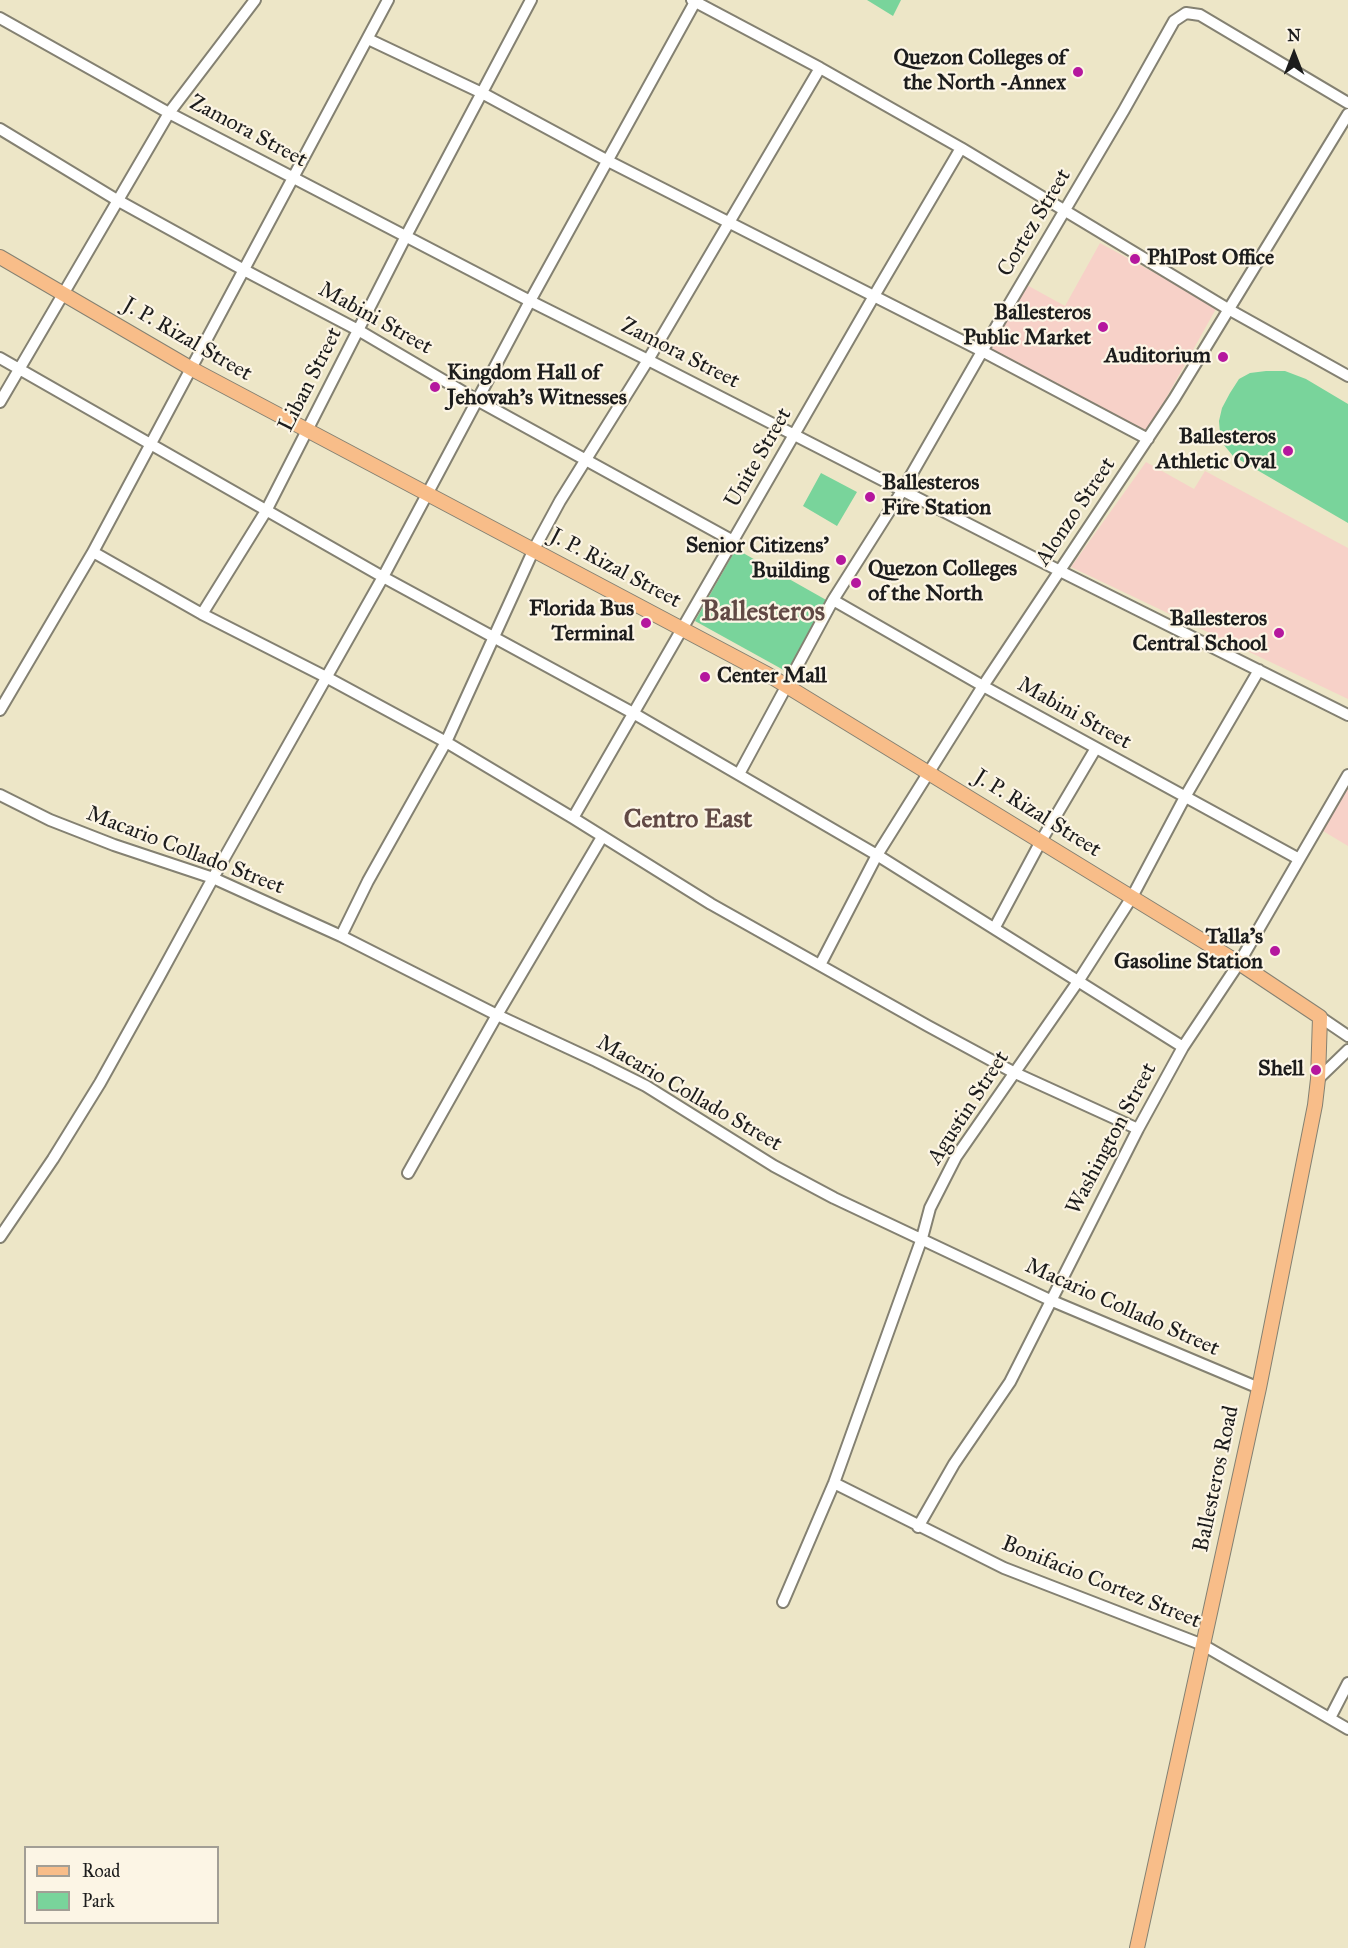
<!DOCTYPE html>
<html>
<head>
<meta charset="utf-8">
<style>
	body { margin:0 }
	#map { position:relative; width:1348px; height:1948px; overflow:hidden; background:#ede6c7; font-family:"IM FELL Great Primer",serif }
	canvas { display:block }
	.legend { position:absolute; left:24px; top:1846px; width:195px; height:78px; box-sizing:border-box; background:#fcf5e5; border:2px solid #a29e95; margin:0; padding:8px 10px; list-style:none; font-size:18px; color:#1c1c1c }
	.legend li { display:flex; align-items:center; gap:12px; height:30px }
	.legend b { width:30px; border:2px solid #a29e95 }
	.north { position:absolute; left:1264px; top:24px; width:60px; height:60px; -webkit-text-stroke:4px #fcf5e5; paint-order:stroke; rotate:0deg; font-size:16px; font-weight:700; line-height:24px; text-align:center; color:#1c1c1c }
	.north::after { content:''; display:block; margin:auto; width:21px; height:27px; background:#1c1c1c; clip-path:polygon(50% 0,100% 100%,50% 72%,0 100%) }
</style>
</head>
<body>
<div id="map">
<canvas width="1348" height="1948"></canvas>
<ul class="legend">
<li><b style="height:8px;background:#f8bd89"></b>Road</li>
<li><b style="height:16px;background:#79d49b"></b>Park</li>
</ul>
<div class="north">N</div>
</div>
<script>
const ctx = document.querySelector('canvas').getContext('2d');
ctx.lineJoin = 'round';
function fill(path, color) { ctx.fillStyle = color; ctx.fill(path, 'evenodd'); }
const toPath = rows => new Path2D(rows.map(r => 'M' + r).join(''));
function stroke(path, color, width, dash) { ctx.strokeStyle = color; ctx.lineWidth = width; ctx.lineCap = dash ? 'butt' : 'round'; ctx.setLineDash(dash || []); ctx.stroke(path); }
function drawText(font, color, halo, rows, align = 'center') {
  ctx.font = font + ' "IM FELL Great Primer",serif'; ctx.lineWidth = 4.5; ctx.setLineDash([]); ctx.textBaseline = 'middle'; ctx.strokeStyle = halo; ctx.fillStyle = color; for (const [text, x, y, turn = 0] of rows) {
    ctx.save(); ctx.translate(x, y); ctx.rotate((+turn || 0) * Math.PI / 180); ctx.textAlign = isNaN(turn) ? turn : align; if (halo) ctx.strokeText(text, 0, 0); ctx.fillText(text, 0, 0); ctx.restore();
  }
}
const built = toPath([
	[1100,243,1217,307,1146,434,989,348,1025,284,1065,306],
	[1146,462,1194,489,1205,471,1348,548,1348,699,1071,567],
	[1348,780,1348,846,1318,828]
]);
const green = toPath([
	[867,0,901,0,893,16],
	[1266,371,1285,371,1306,379,1348,404,1348,523,1233,456,1224,445,1220,433,1219,421,1222,408,1230,393,1239,379,1250,373],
	[821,473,857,492,837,526,803,506],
	[736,549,828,601,789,673,695,621]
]);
const minor = toPath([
	[692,0,820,68,961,148,1228,309,1348,376],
	[0,18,169,113,530,301,648,360,1060,571,1348,715],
	[368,39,482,93,608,161,982,351,1148,439],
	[0,129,117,200,244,270,358,330,477,400,733,541],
	[0,358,383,577,633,713,877,855,1183,1047],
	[0,402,169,113,255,0],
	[93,552,202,614,326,677,446,742,573,818,711,904,928,1026,1013,1072,1138,1129],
	[833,600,983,686,1299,859],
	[202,614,266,511,406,236,531,0],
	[0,710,93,552,388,0],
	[739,774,833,600,902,491,1007,308,1124,110,1174,21,1186,13,1200,15,1348,103],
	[0,795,50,820,114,845,213,878,341,936,497,1015,596,1061,646,1086,774,1166,834,1198,1050,1300,1259,1388],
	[573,818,874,296,961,148],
	[995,927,1041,841,1096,748],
	[341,936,368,881,446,742,534,549,560,501,648,360,820,68],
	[820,965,877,855,929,772,983,686,1174,399,1348,114],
	[1320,1017,1348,1036],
	[1318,1079,1348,1050],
	[408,1173,497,1015,602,837],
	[0,1237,53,1159,100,1083,159,977,213,878,383,577,530,301,695,2],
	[834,1483,1004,1568,1203,1645,1348,1729],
	[918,1527,954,1464,1010,1382,1138,1129,1183,1047,1239,963,1348,775],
	[783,1602,834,1483,922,1238,930,1208,956,1157,1079,980,1132,897,1185,797,1259,670],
	[1330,1718,1348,1683]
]);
const major = toPath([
	[0,257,192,369,767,674,1239,963,1320,1017,1318,1079,1315,1105,1259,1388,1137,1948]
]);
const markers = [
	[1078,72,6,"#b5179e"],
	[1135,259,6,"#b5179e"],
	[1103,327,6,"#b5179e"],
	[1223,357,6,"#b5179e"],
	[435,387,6,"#b5179e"],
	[1288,451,6,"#b5179e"],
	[870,497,6,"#b5179e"],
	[841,560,6,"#b5179e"],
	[856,583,6,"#b5179e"],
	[646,623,6,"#b5179e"],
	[1279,633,6,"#b5179e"],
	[705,677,6,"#b5179e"],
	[1275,951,6,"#b5179e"],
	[1316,1070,6,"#b5179e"]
];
const poiNames = [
	["Quezon Colleges of",1066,59],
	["the North -Annex",1066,84],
	["PhlPost Office",1147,259,"left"],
	["Ballesteros",1091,314],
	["Public Market",1091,339],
	["Auditorium",1211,357],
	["Kingdom Hall of",447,374,"left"],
	["Jehovah's Witnesses",447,399,"left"],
	["Ballesteros",1276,438],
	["Athletic Oval",1276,463],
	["Ballesteros",882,484,"left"],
	["Fire Station",882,509,"left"],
	["Senior Citizens'",829,547],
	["Building",829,572],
	["Quezon Colleges",868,570,"left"],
	["of the North",868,595,"left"],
	["Florida Bus",634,610],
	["Terminal",634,635],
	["Ballesteros",1267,620],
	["Central School",1267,645],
	["Center Mall",717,677,"left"],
	["Talla's",1263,938],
	["Gasoline Station",1263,963],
	["Shell",1304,1070]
];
const streetNames = [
	["Zamora Street",248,132,28],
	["Cortez Street",1035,223,-59],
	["Mabini Street",375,319,29],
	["J. P. Rizal Street",187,340,30],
	["Zamora Street",680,354,27],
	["Liban Street",311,380,-63],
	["Unite Street",759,458,-60],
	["Alonzo Street",1076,512,-56],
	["J. P. Rizal Street",615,569,28],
	["Mabini Street",1074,714,29],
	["J. P. Rizal Street",1037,814,32],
	["Macario Collado Street",185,851,21],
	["Macario Collado Street",689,1094,30],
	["Agustin Street",969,1108,-57],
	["Washington Street",1112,1139,-62],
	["Macario Collado Street",1122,1308,24],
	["Ballesteros Road",1217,1479,-78],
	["Bonifacio Cortez Street",1101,1583,22]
];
const quarterNames = [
	["Centro East",688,821]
];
const districtNames = [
	["Ballesteros",763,613]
];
fill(built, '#f7d1c8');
fill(green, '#79d49b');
stroke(minor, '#848172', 14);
stroke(major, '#848172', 16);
stroke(minor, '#fff', 10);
stroke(major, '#f8bd89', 14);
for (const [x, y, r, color] of markers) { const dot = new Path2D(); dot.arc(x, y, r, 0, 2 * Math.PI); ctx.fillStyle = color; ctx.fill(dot); stroke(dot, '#fcf5e5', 2); }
drawText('bold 22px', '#1c1c1c', '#fcf5e5', poiNames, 'right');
drawText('22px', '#1c1c1c', '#fcf5e5', streetNames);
drawText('bold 26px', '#614945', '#fcf5e5', quarterNames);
drawText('bold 28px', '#614945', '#fcf5e5', districtNames);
</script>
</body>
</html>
